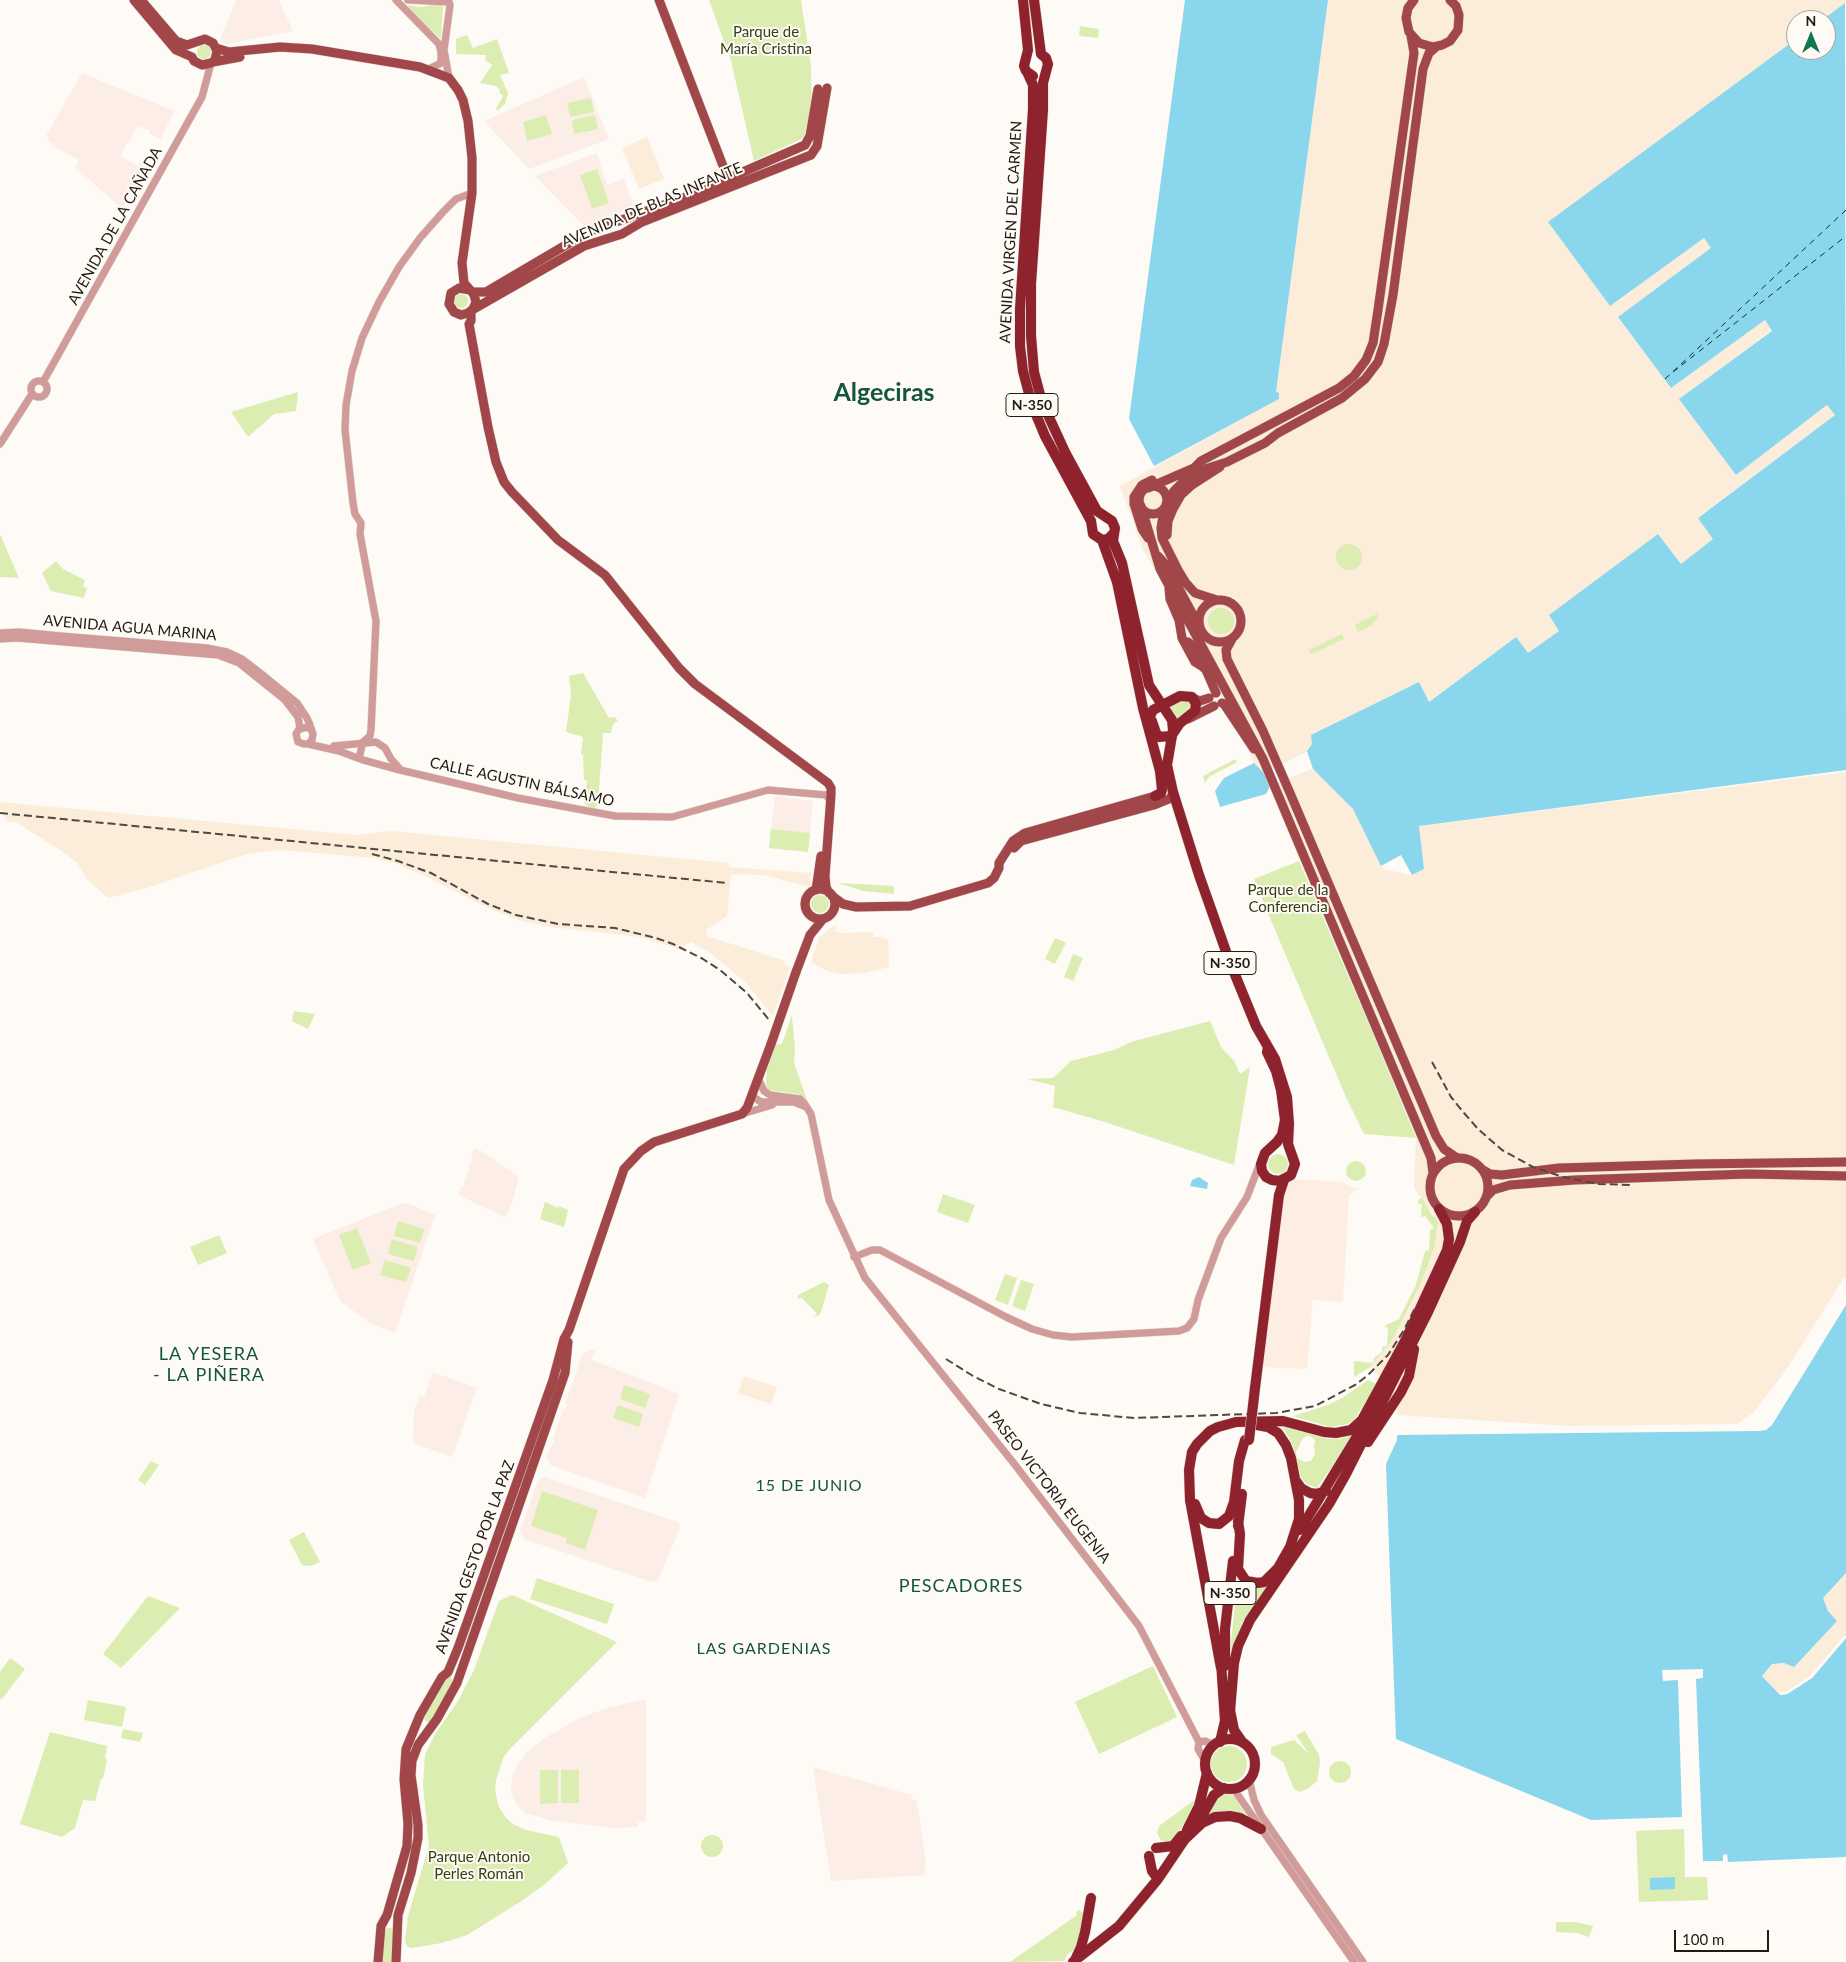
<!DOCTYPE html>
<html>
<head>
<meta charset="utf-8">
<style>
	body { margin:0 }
	#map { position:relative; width:1846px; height:1962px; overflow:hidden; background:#fefaf5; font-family:Lato,sans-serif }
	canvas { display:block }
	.north { position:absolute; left:1786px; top:10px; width:50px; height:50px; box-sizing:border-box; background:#fefaf5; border:1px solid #a6a19a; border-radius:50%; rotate:0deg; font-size:14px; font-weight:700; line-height:20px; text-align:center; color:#221b12 }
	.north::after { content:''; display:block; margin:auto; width:18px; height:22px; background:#10774f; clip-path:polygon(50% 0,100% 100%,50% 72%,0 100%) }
	.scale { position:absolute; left:1674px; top:1930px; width:95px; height:22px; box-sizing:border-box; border:2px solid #221b12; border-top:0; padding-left:6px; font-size:15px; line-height:18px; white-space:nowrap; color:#221b12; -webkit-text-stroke:4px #fefaf5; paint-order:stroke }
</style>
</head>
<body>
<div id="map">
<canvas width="1846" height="1962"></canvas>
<div class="north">N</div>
<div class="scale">100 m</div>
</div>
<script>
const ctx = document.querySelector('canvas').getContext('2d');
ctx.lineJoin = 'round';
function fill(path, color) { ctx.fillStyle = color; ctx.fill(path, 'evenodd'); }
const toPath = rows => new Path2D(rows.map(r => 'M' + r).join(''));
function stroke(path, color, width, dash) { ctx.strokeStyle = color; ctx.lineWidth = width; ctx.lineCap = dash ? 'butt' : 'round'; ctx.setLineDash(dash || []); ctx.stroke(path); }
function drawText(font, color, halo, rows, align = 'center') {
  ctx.font = font + ' Lato,sans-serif'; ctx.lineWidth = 4; ctx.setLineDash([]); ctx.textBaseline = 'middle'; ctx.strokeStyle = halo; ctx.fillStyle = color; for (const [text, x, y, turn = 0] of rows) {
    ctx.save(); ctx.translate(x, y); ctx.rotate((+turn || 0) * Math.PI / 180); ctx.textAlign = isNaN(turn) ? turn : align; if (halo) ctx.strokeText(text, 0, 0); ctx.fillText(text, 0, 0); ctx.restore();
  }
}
const commercial = toPath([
	[1295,1179,1343,1182,1353,1188,1359,1188,1349,1195,1343,1302,1313,1300,1307,1369,1260,1367,1282,1189,1289,1180]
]);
const built = toPath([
	[1328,0,1845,0,1845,3,1822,20,1796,20,1796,39,1548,222,1610,306,1704,238,1712,248,1618,317,1671,388,1765,320,1772,330,1679,399,1736,475,1827,405,1835,415,1698,517,1714,539,1681,564,1658,534,1549,615,1559,631,1527,654,1516,637,1428,702,1419,682,1312,735,1313,769,1353,809,1383,869,1412,875,1424,869,1419,826,1846,772,1846,1278,1844,1278,1784,1373,1754,1412,1737,1424,1569,1426,1397,1415,1397,1407,1405,1390,1376,1374,1370,1367,1391,1342,1419,1287,1435,1245,1438,1228,1435,1217,1414,1188,1416,1137,1264,773,1254,763,1169,593,1143,550,1120,486,1279,399,1276,392],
	[647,137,664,179,639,189,622,148],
	[0,802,357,835,391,831,729,863,729,867,811,873,810,887,763,875,731,874,727,916,706,930,707,936,785,961,784,965,790,967,773,1016,748,985,736,974,710,953,691,942,679,949,641,937,551,927,522,921,488,908,427,877,397,864,374,858,280,850,247,854,147,888,108,898,87,879,78,864,67,855,18,823,7,821,0,809],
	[835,925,837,927,834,930,841,933,873,932,873,937,883,937,883,939,888,939,889,967,866,973,842,974,827,971,811,962,818,941,817,939],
	[744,1376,777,1387,771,1404,738,1393],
	[1846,1573,1846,1638,1812,1678,1787,1694,1780,1695,1762,1676,1772,1664,1784,1663,1790,1665,1837,1620,1828,1611,1823,1598]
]);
const education = toPath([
	[236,0,279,0,293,31,226,44,220,41],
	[82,73,174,111,161,139,149,133,150,131,138,126,120,156,138,166,141,160,147,163,122,209,75,167,79,160,52,146,53,144,48,140,49,137,46,136],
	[584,77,609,139,529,169,484,121],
	[597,153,607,185,624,179,634,208,585,227,535,176],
	[775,796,813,801,808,852,769,848],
	[474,1148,480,1150,519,1177,512,1203,505,1217,458,1195,461,1186,463,1187,472,1158,471,1157],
	[403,1203,410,1204,435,1215,395,1333,373,1325,340,1301,313,1239],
	[590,1350,595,1350,592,1360,679,1394,645,1498,550,1465,548,1460,547,1455,554,1441,553,1439,563,1410,566,1409,566,1402,582,1355],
	[433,1372,477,1388,452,1457,413,1443,414,1412,420,1396,424,1397],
	[544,1477,678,1522,680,1528,658,1580,652,1582,524,1539,520,1531,538,1481],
	[646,1699,646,1822,638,1822,638,1827,614,1828,549,1820,525,1813,518,1806,513,1798,511,1788,512,1778,516,1767,527,1752,543,1739,580,1718,604,1709],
	[813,1767,912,1795,911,1799,917,1801,926,1862,924,1875,831,1881]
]);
const green = toPath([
	[709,0,801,0,811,67,812,105,807,129,804,137,799,140,754,161,731,61],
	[440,4,443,7,441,39,407,7,408,5,421,7],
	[1080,26,1099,29,1098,38,1079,36],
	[467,35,473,48,497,39,509,73,500,75,508,93,505,104,497,111,496,109,503,96,499,92,500,90,496,86,480,83,492,65,485,60,486,55,456,54,456,39],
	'197 52a7 7 0 1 1 14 0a7 7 0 1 1-14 0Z',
	[591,98,594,112,570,117,567,103],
	[546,115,552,134,527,141,523,122],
	[595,115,598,129,574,134,572,120],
	[597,169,609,203,592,209,580,175],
	'454 301a7 7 0 1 1 14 0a7 7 0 1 1-14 0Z',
	[298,392,296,411,274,414,248,437,231,412],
	[0,534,19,578,0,577],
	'1336 557a13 13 0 1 1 26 0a13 13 0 1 1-26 0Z',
	[56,561,63,569,85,580,83,587,87,588,84,598,51,591,42,573],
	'1208 621a13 13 0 1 1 26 0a13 13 0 1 1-26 0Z',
	[1377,614,1378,616,1372,625,1358,632,1355,625],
	[1342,634,1344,639,1311,654,1309,650],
	[583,673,609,718,615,717,618,721,613,724,611,733,603,733,598,804,593,810,584,803,587,781,584,780,583,755,581,753,583,737,566,732,571,695,569,676],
	[1189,699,1192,705,1189,712,1176,719,1169,706,1176,702],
	[1235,759,1237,762,1209,777,1205,783,1203,776],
	[771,829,810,833,808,852,769,848],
	[1299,861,1378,1046,1416,1138,1364,1134,1346,1097,1267,911,1254,879],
	[838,883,894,886,894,894,863,891],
	'811 904a9 9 0 1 1 18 0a9 9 0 1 1-18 0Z',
	[1055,938,1066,943,1055,964,1045,959],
	[1073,954,1083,958,1073,981,1064,977],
	[294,1011,315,1014,308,1029,292,1021],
	[792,1015,795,1050,794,1063,807,1100,798,1094,767,1090,766,1082,767,1068,775,1045,782,1044],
	[1210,1021,1221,1047,1234,1061,1240,1074,1250,1067,1234,1165,1105,1122,1053,1107,1055,1086,1027,1079,1053,1078,1071,1061,1114,1050,1131,1042],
	'1268 1164a10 10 0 1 1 20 0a10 10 0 1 1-20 0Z',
	'1346 1171a10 10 0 1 1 20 0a10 10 0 1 1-20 0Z',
	[943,1194,975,1205,968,1223,937,1212],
	[1422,1198,1432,1215,1437,1219,1438,1224,1435,1245,1426,1270,1419,1287,1391,1342,1370,1367,1354,1377,1354,1361,1373,1363,1374,1358,1382,1352,1382,1347,1387,1346,1388,1328,1384,1326,1399,1319,1416,1285,1425,1251,1429,1250,1430,1230,1434,1228,1425,1216,1421,1217,1422,1204,1418,1204,1419,1199],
	[545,1202,558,1208,559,1206,568,1210,564,1227,540,1219],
	[398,1221,424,1229,420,1243,394,1236],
	[357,1228,371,1263,353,1270,339,1235],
	[219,1235,227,1253,198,1265,190,1247],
	[392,1239,418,1247,414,1261,388,1254],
	[385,1260,411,1268,406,1282,380,1275],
	[1005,1274,1017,1278,1008,1305,995,1300],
	[1021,1280,1034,1284,1025,1311,1012,1306],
	[824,1282,829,1285,821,1312,818,1316,813,1316,817,1314,802,1298,798,1299,798,1295],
	[1368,1380,1377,1384,1354,1420,1348,1424,1330,1427,1293,1416,1328,1405,1342,1398],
	[624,1385,650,1394,645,1408,620,1399],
	[618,1405,643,1414,639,1427,613,1418],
	[1282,1427,1291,1427,1327,1439,1340,1439,1352,1435,1352,1438,1317,1488,1307,1484,1301,1478,1292,1443],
	[1307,1436,1312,1437,1315,1440,1314,1447,1315,1454,1311,1461,1305,1462,1297,1458,1296,1452,1303,1438],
	[151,1461,159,1465,145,1485,138,1480],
	[542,1491,598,1510,585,1550,566,1543,567,1538,531,1526],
	[505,1525,508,1526,465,1647,464,1647],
	[304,1532,320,1562,311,1566,302,1565,289,1540],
	[537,1578,614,1604,607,1624,530,1599],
	[1241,1584,1252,1589,1266,1587,1242,1623,1232,1656,1230,1650,1237,1587],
	[512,1595,617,1642,509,1750,503,1758,496,1780,495,1789,498,1805,506,1818,513,1824,526,1830,559,1837,568,1863,545,1884,520,1902,467,1935,442,1943,411,1948,407,1946,405,1941,408,1916,429,1846,423,1785,425,1755,435,1734,458,1701,474,1670,499,1601],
	[148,1596,180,1608,121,1668,103,1654],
	[10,1658,25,1669,2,1699,0,1698,0,1672],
	[1153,1666,1177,1717,1099,1754,1075,1702],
	[449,1676,451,1677,453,1681,431,1721,427,1722,423,1718,445,1678],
	[88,1700,126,1707,122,1727,84,1720],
	[123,1729,143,1733,140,1742,121,1738],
	[1305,1731,1319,1755,1320,1763,1317,1781,1309,1788,1300,1792,1294,1789,1283,1762,1271,1754,1271,1747,1294,1740,1309,1754,1296,1735],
	[50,1732,107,1746,105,1758,107,1759,103,1779,101,1779,95,1801,83,1800,75,1828,62,1837,20,1824],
	'1211 1764a18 18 0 1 1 36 0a18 18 0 1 1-36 0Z',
	'1329 1772a11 11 0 1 1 22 0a11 11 0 1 1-22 0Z',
	[540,1770,558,1770,558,1803,540,1804],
	[561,1770,579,1770,579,1803,561,1803],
	[1223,1793,1234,1796,1248,1818,1204,1819,1210,1806],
	[1196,1799,1187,1819,1173,1840,1167,1842,1161,1840,1157,1833,1159,1826],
	[1684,1829,1685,1877,1707,1877,1708,1900,1639,1902,1636,1831],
	'701 1846a11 11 0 1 1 22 0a11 11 0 1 1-22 0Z',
	[1079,1910,1083,1913,1083,1917,1078,1946,1067,1955,1064,1961,1010,1962,1077,1915,1076,1912],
	[1556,1922,1576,1922,1593,1926,1589,1937,1577,1933,1556,1932],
	[387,1928,391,1928,394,1930,393,1962,383,1962,384,1933]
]);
const water = toPath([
	[1185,0,1328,0,1276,392,1279,393,1279,399,1154,466,1129,419],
	[1845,0,1846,770,1419,826,1424,869,1412,875,1401,855,1381,866,1353,809,1313,769,1270,786,1266,794,1220,807,1215,791,1224,778,1254,763,1264,773,1307,751,1312,744,1311,735,1419,682,1429,702,1516,637,1528,653,1559,631,1549,615,1658,534,1681,564,1713,539,1698,518,1835,415,1827,405,1736,475,1679,399,1772,331,1765,320,1671,388,1618,317,1711,248,1704,238,1610,306,1548,222,1796,39,1796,50,1826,50,1826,20,1822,20,1845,3],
	[1199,1177,1208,1183,1207,1189,1190,1186,1192,1180],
	[1846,1305,1846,1573,1823,1598,1828,1611,1837,1621,1794,1667,1784,1663,1772,1664,1762,1676,1780,1695,1787,1694,1812,1678,1846,1638,1846,1857,1728,1862,1727,1854,1723,1855,1723,1861,1703,1861,1696,1679,1703,1678,1703,1669,1662,1670,1663,1681,1678,1680,1682,1817,1591,1820,1396,1739,1386,1464,1397,1440,1397,1435,1759,1431,1766,1430,1772,1425],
	[1675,1877,1675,1889,1650,1890,1650,1878]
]);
const pier = toPath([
	[1307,751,1313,769,1270,786,1264,773],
	[1844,1636,1846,1636,1846,1638,1812,1678,1787,1694,1780,1695,1781,1692,1786,1692,1810,1676]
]);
const ferry = toPath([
	[1673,372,1846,236],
	[1665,379,1846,210]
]);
const minor = toPath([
	[396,0,439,44,441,52,441,63,429,69],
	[408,0,449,2,450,5,444,50,449,78],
	'31 389a8 8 0 1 1 16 0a8 8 0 1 1-16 0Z',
	[43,382,202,97,211,63],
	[0,444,32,394],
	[0,633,19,632,61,636,207,648,227,652,242,659,264,676,297,703,307,718,310,725,313,734,312,740,308,744,304,744,298,742,296,734,299,729,308,727,312,731],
	[0,639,17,638,218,655,239,663,285,700,298,717,300,728],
	[308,744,339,751,363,760,396,769,518,798,615,816,672,817,768,790,826,795,831,802],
	[334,746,376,742,385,748,391,759,400,769],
	[359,758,363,742,370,736,371,730,376,621,360,534,361,523,355,514,353,503,345,430,346,405,352,371,362,338,379,302,399,267,420,238,443,212,456,199,472,193],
	[758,1078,764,1091,770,1095,800,1099,804,1103,811,1114,829,1200,865,1278,1012,1461,1139,1626,1199,1742],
	[752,1096,761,1102,794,1102,806,1107],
	[742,1114,772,1105],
	[854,1257,872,1250,880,1250,1006,1317,1032,1329,1053,1335,1072,1337,1179,1331,1187,1328,1194,1319,1198,1300,1221,1238,1247,1197,1260,1163],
	[1199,1742,1198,1749,1205,1761],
	[1199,1742,1205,1741,1214,1745],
	[1249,1779,1254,1800,1261,1815,1363,1962],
	[1233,1788,1354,1962]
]);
const major = toPath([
	[134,0,176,50,192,57,194,61,202,65,211,63,215,60,217,51,213,43,205,39,187,45,176,41,141,0],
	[659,0,730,184],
	[1414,0,1408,8,1406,18,1409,32,1419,43,1433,47,1442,45,1450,41,1458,30,1459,15,1456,6,1450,0],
	[216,48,229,52,280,47,312,49,420,67,449,78,458,90,463,100,468,121,472,158,472,193,462,263,464,283,472,292,474,295,476,302,473,309,468,313,461,315,454,312,449,304,451,293,459,288,470,290],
	[213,62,240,57],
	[472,292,486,292,588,232,683,198,805,145,810,136,818,89],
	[472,310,584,246,622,234,642,222,811,155,817,146,827,88],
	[471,311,471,321,469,324,488,427,496,462,504,482,512,492,558,540,605,575,679,668,695,684,828,783,831,788,831,795,825,876,826,887,829,893],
	'1139 500a14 14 0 1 1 28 0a14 14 0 1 1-28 0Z',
	[1148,488,1194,468,1201,461,1339,388,1354,376,1366,360,1373,343,1378,310,1414,53,1411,36],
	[1166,505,1174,491,1184,481,1205,469,1227,462,1265,443,1278,433,1342,398,1365,379,1378,362,1384,344,1393,295,1423,69,1429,53,1437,46],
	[1141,506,1160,569,1263,759,1431,1158,1433,1173],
	[1164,509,1161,528,1162,538,1178,570,1186,583,1195,593,1217,600],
	[1167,535,1168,521,1173,509,1181,495,1192,485,1220,467],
	[1148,538,1142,529,1134,504,1134,497,1142,485,1152,480],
	[1158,556,1167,566,1199,626],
	[1169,588,1170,599,1179,620,1182,638,1195,662,1203,667],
	'1199 621a21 21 0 1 1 42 0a21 21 0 1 1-42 0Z',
	[1232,639,1226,650,1227,659,1263,731,1290,793,1436,1136,1444,1149,1457,1158],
	[1188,642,1195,648,1202,661,1209,665],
	[1200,664,1206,670,1216,693],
	[1191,697,1200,701,1209,698],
	[1222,703,1224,704,1254,749],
	[1188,719,1214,706],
	[1014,848,1021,841,1154,805,1171,798,1173,792],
	'805 904a15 15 0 1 1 30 0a15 15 0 1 1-30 0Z',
	[816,890,821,856],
	[832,896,843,904,856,907,910,906,988,883,994,878,999,868,999,863,1013,841,1025,833,1155,796],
	[796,972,810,935,823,919],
	'1430 1187a29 29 0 1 1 58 0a29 29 0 1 1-58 0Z',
	[1483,1170,1490,1174,1502,1175,1559,1168,1695,1164,1846,1162],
	[1487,1196,1493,1190,1510,1185,1574,1180,1748,1174,1846,1176],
	[378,1962,381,1926,387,1915,407,1846,408,1824,404,1779,406,1749,420,1715,442,1677,448,1672,458,1648,553,1380,564,1339,569,1330,624,1169,641,1151,654,1142,742,1114,747,1108,771,1044],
	[396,1962,398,1915,411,1873,418,1838,418,1825,411,1775,412,1761,418,1745,437,1719,457,1683,565,1373,568,1342]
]);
const highway = toPath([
	[1023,0,1028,50,1024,66,1026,71,1033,76],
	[1034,0,1041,54,1046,58,1048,64,1043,83,1043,110,1031,284,1031,336,1034,372,1042,402,1066,454,1097,511,1112,521,1115,528,1113,541,1122,563,1149,685,1172,720,1173,730,1167,765,1173,792,1199,875,1229,960,1256,1026,1275,1059,1287,1097,1289,1124,1288,1144,1295,1164,1291,1175,1280,1181,1272,1180,1266,1177,1262,1171,1261,1164,1265,1153,1277,1142,1282,1135,1285,1120,1281,1090,1276,1071,1267,1052,1268,1048],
	[1028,74,1033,85,1033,109,1020,309,1020,346,1023,371,1032,405,1045,436,1091,521,1093,534,1102,540,1108,539,1113,534],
	[1102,540,1117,582,1143,708,1160,771,1162,790,1161,793,1155,796],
	[1152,721,1156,733,1159,737,1171,736],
	[1147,723,1153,710,1180,696,1192,697,1196,704,1195,711,1180,723,1172,735],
	[1255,1388,1279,1195,1284,1180],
	[1368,1442,1401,1392,1409,1376,1414,1349],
	[1296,1481,1301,1488,1310,1493,1316,1494,1326,1491],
	[1195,1504,1201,1518,1209,1523,1219,1524,1229,1516,1234,1502,1239,1461,1245,1440],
	[1238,1521,1240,1534,1238,1569,1246,1581,1258,1583,1264,1582,1278,1568,1290,1547,1299,1519,1299,1500,1291,1458,1286,1445,1278,1433,1268,1427,1257,1425],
	[1238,1526,1242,1494],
	[1300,1530,1356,1438,1362,1427,1362,1421],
	[1225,1666,1225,1629,1233,1561],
	[1221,1668,1190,1500,1189,1470,1192,1452,1197,1444,1210,1431,1218,1427,1236,1422,1283,1421,1324,1432,1336,1433,1351,1430,1362,1420,1405,1341,1447,1250,1449,1239,1447,1224,1439,1209],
	[1229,1705,1234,1730,1243,1743],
	[1230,1711,1234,1663,1238,1646,1250,1620,1329,1504,1346,1474,1428,1312,1460,1242,1467,1221,1475,1212],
	'1205 1764a25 25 0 1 1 50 0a25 25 0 1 1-50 0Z',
	[1220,1742,1225,1721,1221,1662],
	[1196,1826,1214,1795,1224,1788],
	[1185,1839,1187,1830,1199,1806,1207,1773],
	[1156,1848,1173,1846,1181,1836],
	[1149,1856,1152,1871,1158,1879],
	[1075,1960,1081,1947,1085,1932,1091,1898],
	[1073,1962,1119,1926,1158,1879,1185,1839,1202,1823,1215,1817,1230,1816,1240,1818,1261,1829]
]);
const rail = toPath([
	[0,813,727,883],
	[372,854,398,861,431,873,488,904,516,915,558,924,615,928,656,938,673,944,703,959,720,970,747,993,770,1021],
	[1432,1062,1451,1097,1464,1113,1478,1129,1502,1150,1533,1167,1563,1177,1599,1184,1631,1185],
	[946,1359,973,1376,999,1389,1041,1404,1080,1413,1134,1418,1276,1413,1315,1406,1355,1385,1367,1376,1388,1355,1404,1330,1415,1308]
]);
const majorBridge = toPath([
	[771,1044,796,972]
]);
const highwayBridge = toPath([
	[1249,1440,1255,1388]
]);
const shields = [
	[1032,405,52],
	[1230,963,52],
	[1230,1593,52]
];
const shieldNames = [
	["N-350",1032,405],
	["N-350",1230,963],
	["N-350",1230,1593]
];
const parkNames = [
	["Parque de",766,32],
	["María Cristina",766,49],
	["Parque de la",1288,890],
	["Conferencia",1288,907],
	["Parque Antonio",479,1857],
	["Perles Román",479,1874]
];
const streetNames = [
	["AVENIDA DE BLAS INFANTE",652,205,-23],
	["AVENIDA DE LA CAÑADA",115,226,-61],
	["AVENIDA VIRGEN DEL CARMEN",1011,232,-87],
	["AVENIDA AGUA MARINA",130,628,5],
	["CALLE AGUSTIN BÁLSAMO",522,782,12],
	["PASEO VICTORIA EUGENIA",1049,1487,52],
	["AVENIDA GESTO POR LA PAZ",475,1557,-70]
];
const neighbourhoodNames = [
	["15 DE JUNIO",809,1486],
	["LAS GARDENIAS",764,1649]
];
const quarterNames = [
	["LA YESERA",209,1354],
	["- LA PIÑERA",209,1375],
	["PESCADORES",961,1586]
];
const townNames = [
	["Algeciras",884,393]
];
fill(commercial, '#feeee2');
fill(built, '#fcedda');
fill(education, '#fceee7');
fill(green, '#dbedb1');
fill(water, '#89d6ed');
fill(pier, '#fefaf5');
stroke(ferry, '#0a303a', 1, [6, 5]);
stroke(minor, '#dbd6d1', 8);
stroke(major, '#dbd6d1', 10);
stroke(highway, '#dbd6d1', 11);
stroke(minor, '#d09b99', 7);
stroke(major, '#a24749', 9);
stroke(highway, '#8f232d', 10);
stroke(rail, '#4f4940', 2, [8, 4]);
stroke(majorBridge, '#dbd6d1', 10, []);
stroke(highwayBridge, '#dbd6d1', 11, []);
stroke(majorBridge, '#a24749', 9);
stroke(highwayBridge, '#8f232d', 10);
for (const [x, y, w] of shields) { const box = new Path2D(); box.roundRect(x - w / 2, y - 11.5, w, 23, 4); ctx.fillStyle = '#fefaf5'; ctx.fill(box); stroke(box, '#221b12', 1); }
drawText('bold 14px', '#221b12', null, shieldNames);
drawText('15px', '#343f13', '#fefaf5', parkNames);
drawText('15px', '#221b12', '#fefaf5', streetNames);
ctx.letterSpacing = '1px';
drawText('16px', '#14563a', '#fefaf5', neighbourhoodNames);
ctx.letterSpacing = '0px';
ctx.letterSpacing = '1px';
drawText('18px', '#14563a', '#fefaf5', quarterNames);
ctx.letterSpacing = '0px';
drawText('bold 25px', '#14563a', '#fefaf5', townNames);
</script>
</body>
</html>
